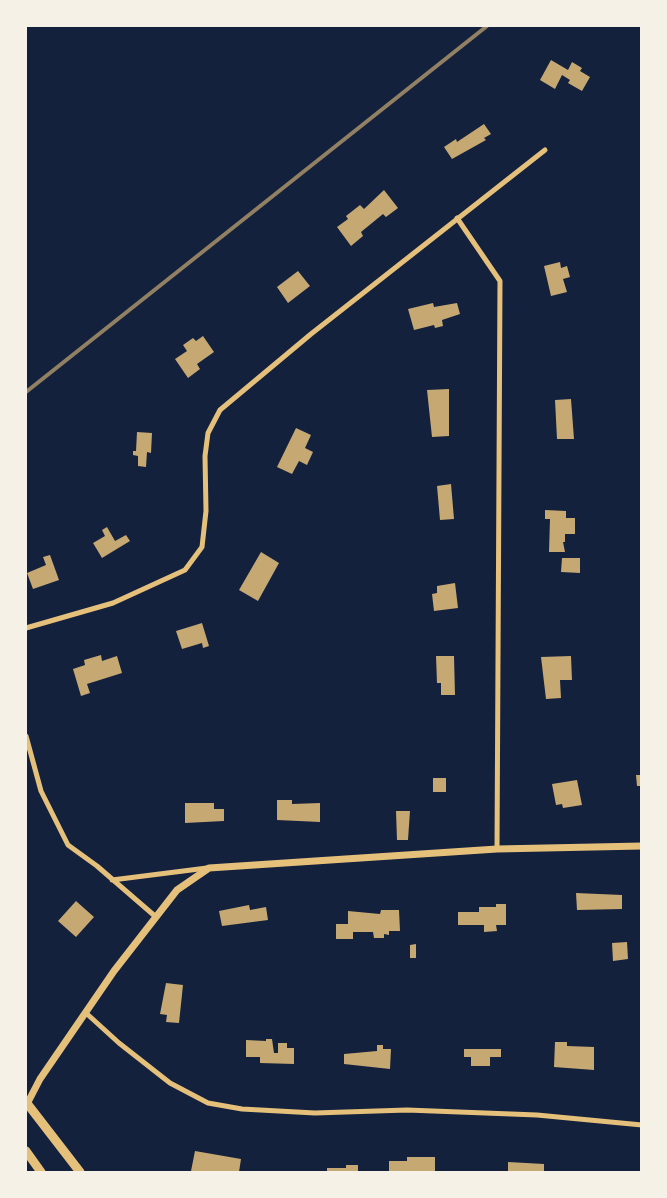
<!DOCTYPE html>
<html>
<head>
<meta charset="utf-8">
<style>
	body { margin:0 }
	#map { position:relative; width:667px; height:1198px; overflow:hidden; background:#14213d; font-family:"Noto Serif",serif }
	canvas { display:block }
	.frame { position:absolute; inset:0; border:27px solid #f6f1e7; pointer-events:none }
</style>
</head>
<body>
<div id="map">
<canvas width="667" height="1198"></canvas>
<div class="frame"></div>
</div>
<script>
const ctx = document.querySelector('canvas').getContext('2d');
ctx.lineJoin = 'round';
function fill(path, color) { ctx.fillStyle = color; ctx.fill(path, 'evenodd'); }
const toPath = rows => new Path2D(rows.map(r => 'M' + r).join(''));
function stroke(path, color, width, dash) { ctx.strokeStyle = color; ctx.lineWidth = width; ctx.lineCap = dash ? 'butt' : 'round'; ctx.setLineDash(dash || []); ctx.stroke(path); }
const building = toPath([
	[551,60,568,70,572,62,582,68,580,71,590,77,582,91,568,83,570,80,562,75,555,89,540,80],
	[484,124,491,134,484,138,486,140,452,159,444,147,456,139,457,142],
	[384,190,398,208,386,217,383,214,361,232,363,236,351,246,337,227,348,219,346,216,360,205,364,209],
	[560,262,561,268,567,266,570,277,563,279,567,292,551,296,544,266],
	[298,271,310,286,288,303,277,287],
	[433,303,434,307,457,303,460,314,442,320,443,326,435,328,434,325,414,330,408,309],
	[203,336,214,352,197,364,200,369,188,378,175,359,187,351,183,345,193,338,196,341],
	[449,389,449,436,432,437,427,390],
	[571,399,574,439,557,439,555,400],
	[296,428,311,435,305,448,313,452,307,465,299,461,292,474,277,467],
	[137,432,152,433,151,453,147,452,146,467,138,466,138,456,133,455,133,451,136,451],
	[451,484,454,519,440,520,437,486],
	[545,510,566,511,566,518,575,518,575,534,565,534,565,542,563,542,565,552,549,552,550,519,545,519],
	[107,527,115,541,126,535,130,541,102,558,93,543,105,536,102,530],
	[261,552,279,563,258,601,239,590],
	[50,555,59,580,33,589,27,573,46,565,43,557],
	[562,558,580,558,580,573,561,572],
	[455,583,458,608,434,611,432,594,437,593,437,586],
	[202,623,209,646,203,648,202,643,182,649,176,631],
	[101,655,102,661,117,656,122,673,87,684,90,693,81,696,73,669,85,665,84,660],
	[436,656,454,656,455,695,441,695,441,683,437,683],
	[571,656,572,680,560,680,561,698,546,699,541,657],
	[636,775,642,775,642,786,637,786],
	[433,778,446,778,446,792,433,792],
	[577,780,582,805,563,808,562,804,556,805,552,784],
	[277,800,292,800,292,804,320,803,320,822,277,820],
	[185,803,214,803,214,809,224,809,224,821,185,823],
	[396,811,410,811,408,840,397,840],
	[576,893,622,895,622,909,577,910],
	[76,901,94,917,76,937,58,921],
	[496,904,506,904,506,925,496,925,497,931,484,932,484,925,458,925,458,912,479,912,479,907,496,907],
	[249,905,250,910,266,907,268,920,222,926,219,911],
	[381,910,399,910,400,931,389,931,389,935,384,934,384,938,374,938,373,932,353,932,353,939,336,939,336,924,348,924,348,911,380,914],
	[627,942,628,959,613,961,612,943],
	[416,944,416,958,410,958,410,945],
	[166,983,183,985,179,1023,166,1022,167,1015,160,1014],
	[266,1039,272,1039,274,1053,278,1053,278,1043,287,1043,287,1048,294,1048,294,1064,260,1063,260,1057,246,1057,246,1040,266,1041],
	[555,1042,567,1042,567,1046,594,1047,594,1070,554,1067],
	[377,1045,383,1045,383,1049,391,1049,390,1069,344,1064,344,1054,377,1051],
	[464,1049,501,1049,501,1057,490,1057,490,1066,471,1066,471,1057,464,1057],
	[195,1151,241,1159,239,1172,191,1171],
	[407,1157,435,1157,435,1172,389,1172,389,1161,407,1161],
	[508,1162,544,1164,544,1172,508,1172],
	[346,1165,358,1165,358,1172,327,1172,327,1168,346,1168]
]);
const minor = toPath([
	[457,218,500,281,497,849],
	[26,628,113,603,185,570,202,547,206,511,205,456,208,433,220,410,311,334,545,150],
	[26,736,41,791,68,845,97,866,156,917],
	[112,880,207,868],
	[86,1013,119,1043,170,1083,208,1103,242,1109,315,1113,407,1110,537,1115,642,1125]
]);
const tertiary = toPath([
	[26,1106,40,1079,114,971,177,890,209,868,497,849,642,846]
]);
const motorway = toPath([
	[26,1102,80,1172],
	[26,1151,41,1172]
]);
const rail = toPath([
	[26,392,487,26]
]);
fill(building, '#c6a872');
stroke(minor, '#e5c07b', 5);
stroke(tertiary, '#e5c07b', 7);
stroke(motorway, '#e5c07b', 9);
stroke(rail, '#918062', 4);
</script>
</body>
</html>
